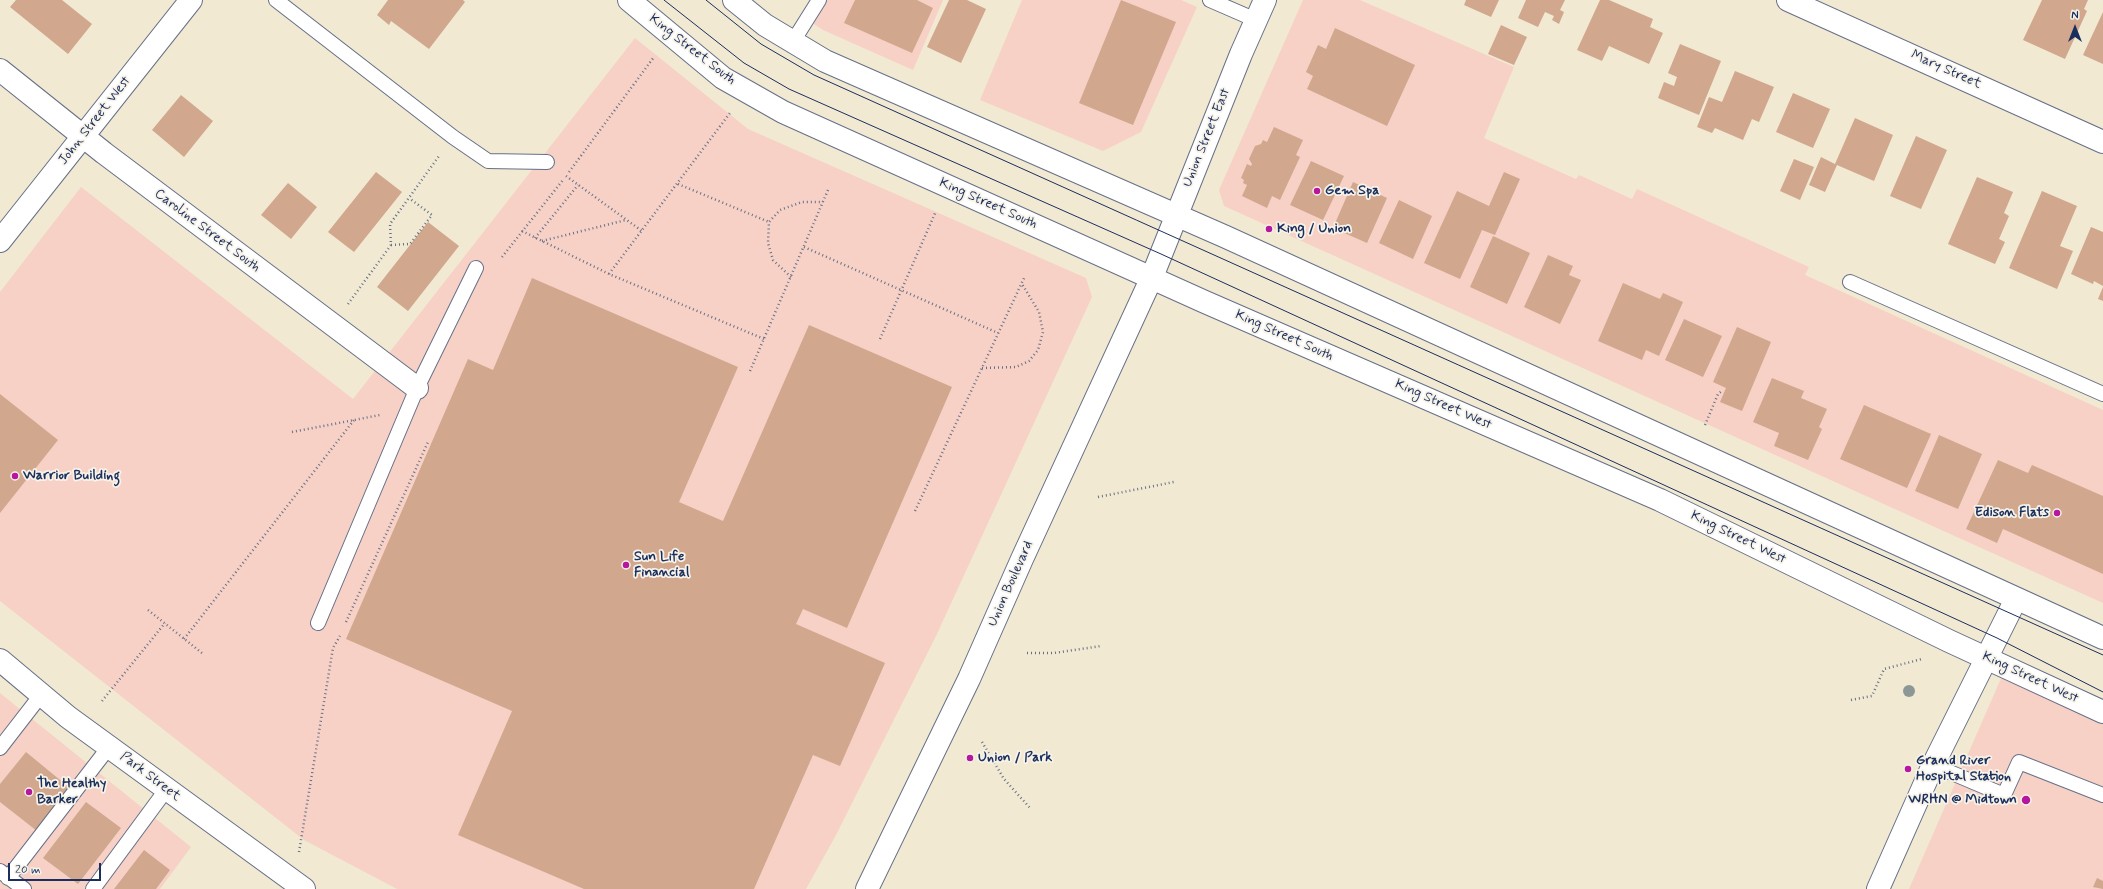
<!DOCTYPE html>
<html>
<head>
<meta charset="utf-8">
<style>
	body { margin:0 }
	#map { position:relative; width:2103px; height:889px; overflow:hidden; background:#f1e9d2; font-family:Mynerve,sans-serif }
	canvas { display:block }
	.north { position:absolute; left:2055px; top:8px; width:40px; height:40px; -webkit-text-stroke:3px #f7f3e8; paint-order:stroke; rotate:0deg; font-size:11px; font-weight:700; line-height:16px; text-align:center; color:#1b2f5e }
	.north::after { content:''; display:block; margin:auto; width:14px; height:18px; background:#1b2f5e; clip-path:polygon(50% 0,100% 100%,50% 72%,0 100%) }
	.scale { position:absolute; left:8px; top:863px; width:93px; height:18px; box-sizing:border-box; border:2px solid #1b2f5e; border-top:0; padding-left:5px; font-size:12px; line-height:14px; white-space:nowrap; color:#1b2f5e; -webkit-text-stroke:3px #f7f3e8; paint-order:stroke }
</style>
</head>
<body>
<div id="map">
<canvas width="2103" height="889"></canvas>
<div class="north">N</div>
<div class="scale">20 m</div>
</div>
<script>
const ctx = document.querySelector('canvas').getContext('2d');
ctx.lineJoin = 'round';
function fill(path, color) { ctx.fillStyle = color; ctx.fill(path, 'evenodd'); }
const toPath = rows => new Path2D(rows.map(r => 'M' + r).join(''));
function stroke(path, color, width, dash) { ctx.strokeStyle = color; ctx.lineWidth = width; ctx.lineCap = dash ? 'butt' : 'round'; ctx.setLineDash(dash || []); ctx.stroke(path); }
function drawText(font, color, halo, rows, align = 'center') {
  ctx.font = font + ' Mynerve,sans-serif'; ctx.lineWidth = 3.5; ctx.setLineDash([]); ctx.textBaseline = 'middle'; ctx.strokeStyle = halo; ctx.fillStyle = color; for (const [text, x, y, turn = 0] of rows) {
    ctx.save(); ctx.translate(x, y); ctx.rotate((+turn || 0) * Math.PI / 180); ctx.textAlign = isNaN(turn) ? turn : align; if (halo) ctx.strokeText(text, 0, 0); ctx.fillText(text, 0, 0); ctx.restore();
  }
}
const built = toPath([
	[812,0,943,0,913,70,823,30,801,16],
	[1022,0,1181,0,1197,7,1141,132,1103,151,980,100],
	[1303,0,1360,0,1514,67,1484,138,1576,179,1579,175,1632,199,1637,189,1809,267,1805,275,2103,410,2103,603,1224,206,1219,190],
	[635,38,748,129,1086,278,1092,297,936,636,836,835,806,889,397,889,304,840,0,601,0,292,81,187,353,399],
	[2006,667,2103,711,2103,889,1909,889],
	[0,693,191,847,160,889,0,889]
]);
const building = toPath([
	[16,0,62,0,92,24,68,54,10,7],
	[388,0,463,0,465,2,429,49,391,21,389,25,377,15],
	[855,0,917,0,933,8,912,53,844,23],
	[949,0,967,0,986,9,961,63,927,47],
	[1121,0,1176,22,1133,125,1079,103],
	[1466,0,1499,0,1491,17,1464,5],
	[1526,0,1565,0,1560,10,1564,12,1559,24,1552,20,1554,16,1545,12,1538,27,1518,18],
	[1600,0,1609,0,1653,19,1650,27,1663,33,1649,64,1609,46,1602,61,1577,50],
	[2042,0,2088,0,2084,9,2087,11,2065,59,2023,40],
	[2103,12,2103,64,2083,55],
	[1501,25,1527,37,1514,65,1488,54],
	[1335,28,1415,65,1387,126,1307,89,1313,76,1306,72,1318,45,1326,49],
	[1680,44,1721,61,1699,115,1658,98,1664,82,1674,86,1677,77,1668,73],
	[1735,71,1774,87,1759,122,1752,119,1743,140,1715,128,1712,133,1697,127,1709,97,1722,102],
	[1793,93,1830,109,1813,148,1776,132],
	[181,95,213,121,184,157,152,130],
	[1855,118,1893,135,1874,181,1837,165,1825,192,1809,185,1821,157,1835,164],
	[1274,127,1303,140,1296,155,1300,157,1280,200,1272,196,1267,208,1242,196,1247,185,1243,183,1244,180,1241,178,1247,164,1251,166,1252,164,1249,159,1255,146,1261,144,1263,140,1267,142],
	[1916,136,1947,150,1921,209,1890,196],
	[1794,159,1814,167,1800,200,1780,191],
	[1311,161,1344,176,1323,220,1290,205],
	[376,172,402,192,354,252,328,232],
	[1504,172,1520,179,1495,235,1482,230,1460,279,1424,263,1457,191,1489,206],
	[1977,177,2013,192,2004,213,2009,216,1999,239,2005,242,1995,264,1948,244],
	[1353,182,1387,198,1367,243,1333,228],
	[288,183,317,207,291,239,261,215],
	[2042,191,2077,206,2060,246,2073,251,2057,289,2009,268],
	[1399,200,1432,216,1413,259,1379,243],
	[428,222,459,246,408,311,377,287],
	[2091,227,2103,232,2103,286,2094,281,2093,284,2071,274],
	[1493,236,1530,253,1507,304,1470,287],
	[1548,255,1573,266,1569,275,1581,280,1560,324,1524,307],
	[532,278,738,367,679,502,723,521,809,325,952,387,847,628,803,609,796,624,885,663,840,766,813,755,754,889,584,889,458,835,512,711,346,639,468,359,493,370],
	[1623,283,1660,299,1663,293,1683,302,1659,356,1646,350,1642,360,1598,341],
	[2103,287,2103,301,2098,299],
	[1684,319,1722,336,1703,377,1665,360],
	[1737,327,1771,342,1742,411,1720,402,1726,388,1713,382],
	[1772,378,1804,391,1801,398,1827,409,1819,427,1822,429,1808,460,1774,446,1779,433,1753,422],
	[0,394,58,440,0,513],
	[1864,405,1931,434,1907,488,1840,459],
	[1939,435,1982,454,1958,509,1915,491],
	[1998,460,2028,473,2032,465,2103,496,2103,574,2003,529,1997,543,1966,529],
	[26,752,71,789,37,831,0,802,0,784],
	[86,802,121,828,78,884,43,858],
	[144,850,170,870,156,889,114,889],
	[2097,878,2103,881,2103,889,2093,887]
]);
const path = toPath([
	[569,172,654,57],
	[566,176,642,231],
	[678,184,769,222],
	[522,231,609,274,764,339],
	[535,238,578,185],
	[542,241,626,220],
	[391,245,410,244,432,215,409,198],
	[804,247,998,333],
	[502,257,563,180],
	[609,274,730,113],
	[791,277,773,260,768,243,769,222,780,210,802,202,823,202],
	[348,304,391,245,390,224,439,156],
	[880,339,936,211],
	[982,368,1016,367,1029,361,1038,350,1043,332,1039,312,1022,284],
	[750,371,828,190],
	[1705,425,1718,394,1723,390],
	[292,432,380,415],
	[1098,497,1174,482],
	[915,511,1025,276],
	[148,610,202,653],
	[346,622,428,442],
	[184,639,354,420],
	[1027,653,1054,653,1101,646],
	[1851,700,1872,696,1884,669,1922,659],
	[102,701,165,623],
	[982,742,1004,779,1031,809],
	[299,852,333,648,340,636]
]);
const service = toPath([
	[276,0,453,137,488,161,547,162],
	[1210,0,1256,20],
	[792,43,819,0],
	[1850,282,2103,394],
	[318,623,417,388,476,268],
	[0,748,41,695],
	[1933,765,2004,795,2019,762,2103,795],
	[0,871,24,889],
	[8,878,109,747],
	[93,889,166,790]
]);
const minor = toPath([
	[1788,0,2103,142],
	[0,70,104,153,417,388],
	[0,241,191,0],
	[1878,889,1933,765,2016,599]
]);
const tertiary = toPath([
	[0,660,68,717,304,889],
	[867,889,969,679,1022,559,1152,277,1241,54,1265,0]
]);
const secondary = toPath([
	[629,0,723,78,783,112,1205,302,1660,500,1949,641,2103,712],
	[734,0,765,25,825,61,1226,237,2103,638]
]);
const tram = toPath([
	[664,0,744,63,789,89,1161,254,1997,638,2103,692],
	[706,0,761,44,814,75,2103,655]
]);
const trees = [
	[1909,691]
];
const markers = [
	[1317,191,4,"#b5179e"],
	[1269,229,4,"#b5179e"],
	[15,476,4,"#b5179e"],
	[2057,513,4,"#b5179e"],
	[626,565,4,"#b5179e"],
	[970,758,4,"#b5179e"],
	[1908,769,4,"#b5179e"],
	[29,792,4,"#b5179e"],
	[2026,800,5,"#b5179e"]
];
const streetNames = [
	["King Street South",692,50,38],
	["Mary Street",1946,70,24],
	["John Street West",95,121,-52],
	["Union Street East",1207,138,-68],
	["King Street South",988,204,24],
	["Caroline Street South",207,231,37],
	["King Street South",1284,336,24],
	["King Street West",1443,405,24],
	["King Street West",1738,538,26],
	["Union Boulevard",1011,584,-66],
	["King Street West",2030,678,25],
	["Park Street",150,777,37]
];
const poiNames = [
	["Gem Spa",1325,191],
	["King / Union",1277,229],
	["Warrior Building",23,476],
	["Edison Flats",2049,513,"right"],
	["Sun Life",634,557],
	["Financial",634,573],
	["Union / Park",978,758],
	["Grand River",1916,761],
	["Hospital Station",1916,777],
	["The Healthy",37,784],
	["Barker",37,800],
	["WRHN @ Midtown",2017,800,"right"]
];
fill(built, '#f7d1c6');
fill(building, '#d1a78e');
stroke(service, '#667087', 16);
stroke(minor, '#667087', 24);
stroke(tertiary, '#667087', 24);
stroke(secondary, '#667087', 24);
stroke(path, '#667087', 2.5, [1, 3]);
stroke(service, '#fff', 14);
stroke(minor, '#fff', 22);
stroke(tertiary, '#fff', 22);
stroke(secondary, '#fff', 22);
stroke(tram, '#1b2f5e', 1);
ctx.fillStyle = '#8d9896';
for (const [x, y] of trees) { ctx.beginPath(); ctx.arc(x, y, 6, 0, 2 * Math.PI); ctx.fill(); }
for (const [x, y, r, color] of markers) { const dot = new Path2D(); dot.arc(x, y, r, 0, 2 * Math.PI); ctx.fillStyle = color; ctx.fill(dot); stroke(dot, '#f7f3e8', 1.5); }
drawText('14px', '#1b2f5e', '#f7f3e8', streetNames);
drawText('bold 14px', '#1b2f5e', '#f7f3e8', poiNames, 'left');
</script>
</body>
</html>
